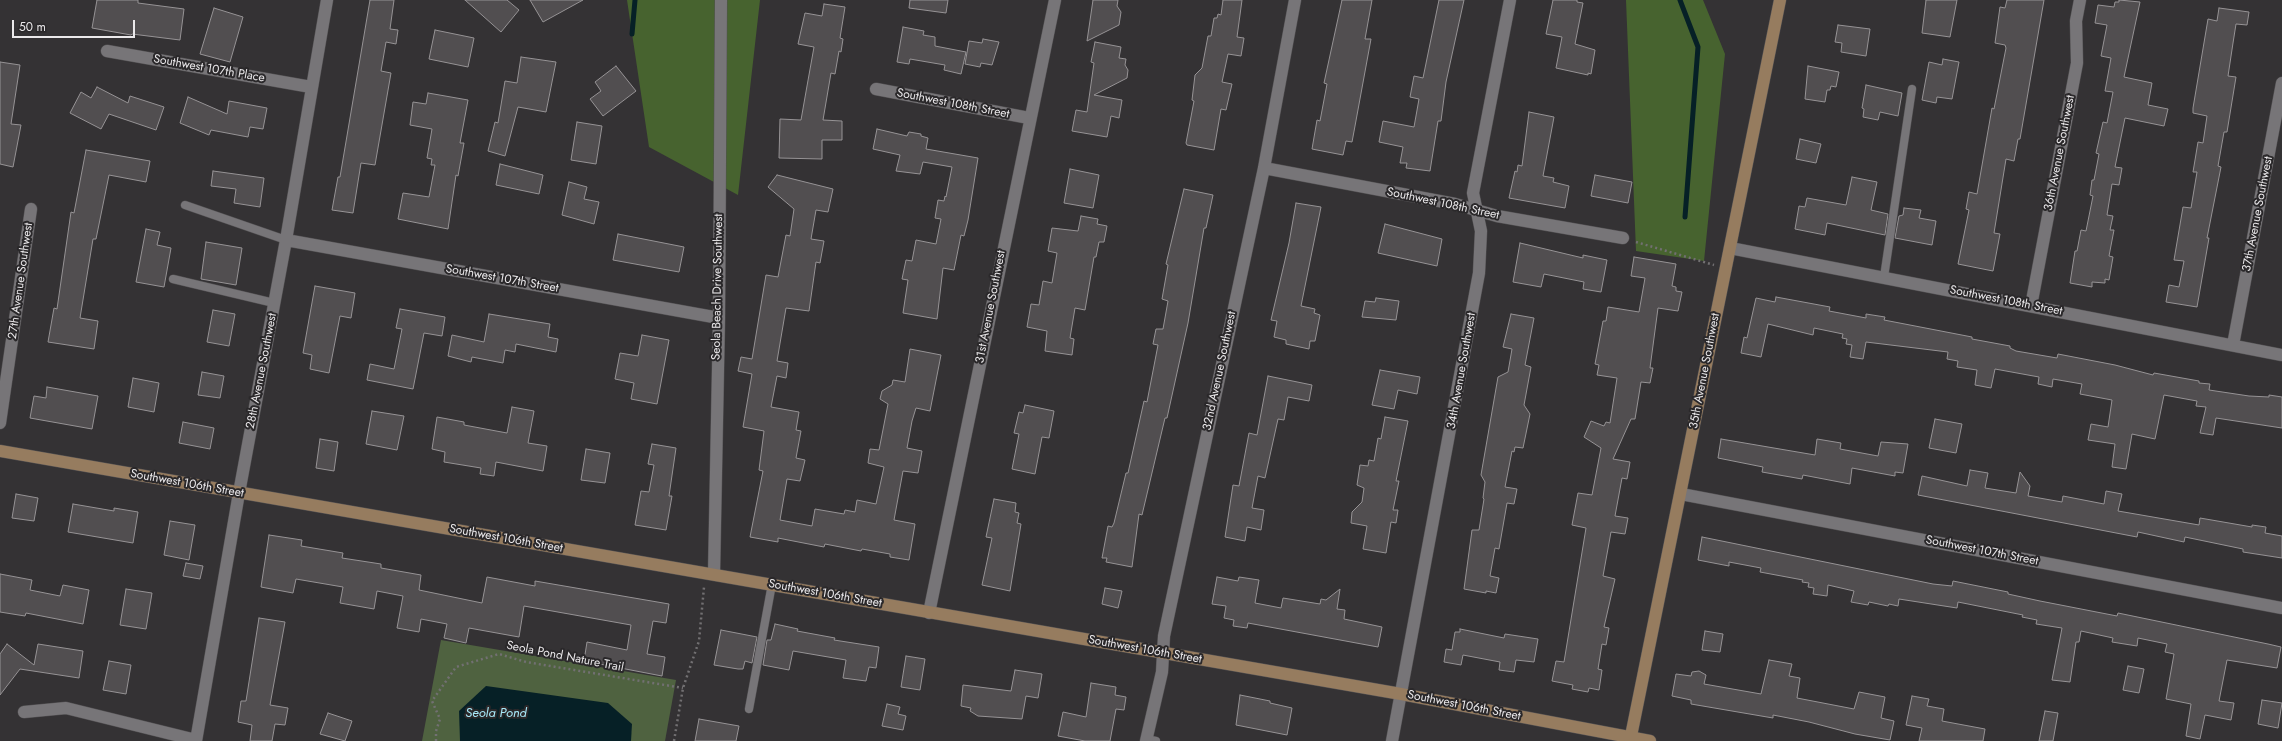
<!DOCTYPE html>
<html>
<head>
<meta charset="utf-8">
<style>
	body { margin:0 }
	#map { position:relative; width:2282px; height:741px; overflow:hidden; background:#343234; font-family:Jost,sans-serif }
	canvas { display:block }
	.scale { position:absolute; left:12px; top:20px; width:123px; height:18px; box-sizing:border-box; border:2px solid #ebe9eb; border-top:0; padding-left:5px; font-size:12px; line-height:14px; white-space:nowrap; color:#ebe9eb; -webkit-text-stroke:3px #2a282a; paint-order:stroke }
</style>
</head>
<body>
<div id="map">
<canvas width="2282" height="741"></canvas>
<div class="scale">50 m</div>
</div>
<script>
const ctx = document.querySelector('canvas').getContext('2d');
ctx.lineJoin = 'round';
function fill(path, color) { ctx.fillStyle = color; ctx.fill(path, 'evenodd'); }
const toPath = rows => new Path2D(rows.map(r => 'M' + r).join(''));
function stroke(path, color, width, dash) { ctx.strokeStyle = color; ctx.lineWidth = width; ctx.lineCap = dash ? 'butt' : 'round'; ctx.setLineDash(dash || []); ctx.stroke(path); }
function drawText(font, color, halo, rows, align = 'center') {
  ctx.font = font + ' Jost,sans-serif'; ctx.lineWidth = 4; ctx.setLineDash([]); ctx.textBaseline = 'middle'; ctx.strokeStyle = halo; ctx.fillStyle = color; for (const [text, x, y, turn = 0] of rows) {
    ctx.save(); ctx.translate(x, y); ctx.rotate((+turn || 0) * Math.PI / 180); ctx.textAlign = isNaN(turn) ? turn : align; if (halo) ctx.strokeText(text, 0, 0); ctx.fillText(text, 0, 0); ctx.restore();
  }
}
const green = toPath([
	[441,640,676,680,665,741,422,741]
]);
const forest = toPath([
	[627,0,760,0,738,195,649,147],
	[1626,0,1703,0,1725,54,1704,261,1636,251]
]);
const water = toPath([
	[486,686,608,703,632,724,631,741,460,741,459,711]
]);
const stream = toPath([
	[1680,0,1698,47,1685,217],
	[632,34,635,0]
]);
const building = toPath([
	[97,0,138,0,138,3,184,9,180,40,132,34,131,35,92,28,97,0],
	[370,0,394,0,390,29,398,30,396,44,386,42,381,71,391,73,375,165,361,163,353,213,332,210,338,177,340,177,370,0],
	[465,0,507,0,519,10,501,32,465,0],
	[530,0,583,0,543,22,530,0],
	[910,0,948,0,946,13,909,8,910,0],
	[1093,0,1118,0,1117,6,1121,12,1119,25,1087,41,1093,0],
	[1223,0,1242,0,1237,37,1244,38,1241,56,1228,54,1222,82,1232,84,1226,110,1221,109,1214,150,1187,145,1186,143,1194,101,1192,100,1195,75,1202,68,1208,36,1211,36,1214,18,1217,18,1218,14,1221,15,1223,0],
	[1342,0,1372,0,1365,39,1371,39,1355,126,1352,142,1346,141,1343,155,1312,149,1317,120,1320,121,1327,84,1324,83,1342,0],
	[1439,0,1464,0,1446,82,1441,121,1438,121,1430,171,1406,168,1407,163,1400,163,1403,147,1379,142,1383,121,1414,127,1419,99,1410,97,1414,76,1423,78,1439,0],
	[1553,0,1577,0,1577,2,1583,3,1575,44,1595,50,1591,74,1588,73,1588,75,1556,68,1562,37,1546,34,1553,0],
	[1926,0,1957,0,1950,37,1922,33,1926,0],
	[2007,0,2044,0,2020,139,2018,139,2014,161,2006,159,1994,233,2000,234,1993,271,1958,264,1969,210,1966,209,1969,192,1977,194,1992,108,1994,109,2006,48,2005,45,1995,43,2000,7,2005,8,2007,0],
	[2119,0,2140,2,2124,77,2152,83,2148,105,2168,109,2164,126,2125,118,2115,167,2122,168,2119,185,2112,184,2107,215,2113,216,2110,230,2114,230,2109,256,2113,257,2109,280,2105,279,2105,283,2092,282,2092,287,2070,283,2075,251,2077,251,2081,230,2086,231,2093,196,2090,195,2092,180,2094,180,2099,154,2096,153,2103,122,2107,123,2113,92,2105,91,2111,58,2101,56,2107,25,2095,23,2098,5,2114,7,2115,2,2119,2,2119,0],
	[824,4,845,7,840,38,843,39,841,52,839,51,835,74,831,73,823,120,842,121,842,140,822,140,822,159,779,158,780,119,801,120,807,86,814,47,798,44,805,13,822,16,824,4],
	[214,8,243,17,230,62,200,54,214,8],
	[2219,8,2249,12,2247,25,2236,24,2233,43,2228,76,2236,77,2227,132,2224,132,2218,166,2221,167,2207,238,2209,238,2197,307,2166,302,2169,285,2179,287,2184,261,2174,260,2183,207,2191,208,2197,172,2193,172,2198,142,2203,143,2207,116,2193,113,2193,108,2208,19,2217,21,2219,8],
	[1838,25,1870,29,1866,56,1841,52,1842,43,1835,42,1838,25],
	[903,27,924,31,923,35,935,37,935,46,966,52,961,74,944,70,945,65,910,59,909,64,897,62,903,27],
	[435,30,474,38,468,67,429,59,435,30],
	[983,39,999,42,992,65,981,63,980,67,965,64,969,41,982,43,983,39],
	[1095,42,1121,47,1119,58,1126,59,1125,65,1128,70,1127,78,1094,95,1122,100,1119,118,1111,116,1107,137,1072,131,1076,110,1087,112,1094,63,1091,62,1095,42],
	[521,57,556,62,546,112,518,107,505,156,488,151,495,122,498,123,505,81,517,83,521,57],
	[1943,59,1959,62,1952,99,1937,97,1936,103,1922,100,1929,62,1942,65,1943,59],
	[0,62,20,65,11,124,21,125,13,167,0,164,0,62],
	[616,66,636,91,603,116,590,99,601,91,595,82,616,66],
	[1808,66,1839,72,1836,87,1831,86,1830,90,1827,90,1825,102,1805,99,1808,66],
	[1866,85,1902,93,1898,116,1880,112,1878,120,1863,117,1864,109,1862,108,1866,85],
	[97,87,128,103,130,96,164,107,156,130,109,114,101,129,70,113,81,92,91,98,97,87],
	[428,93,468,100,460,143,464,143,458,176,456,175,448,229,398,219,403,193,429,197,435,165,431,165,432,159,427,158,432,129,410,125,413,102,426,104,428,93],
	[188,97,227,114,229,101,267,108,263,129,250,127,248,137,211,130,209,135,180,123,188,97],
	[1529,112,1554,117,1543,176,1554,178,1553,182,1569,186,1565,208,1509,198,1515,171,1517,172,1518,165,1522,166,1529,112],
	[577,122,602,126,596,164,571,160,577,122],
	[877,129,907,136,909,132,921,134,921,136,928,138,926,149,978,158,968,220,964,236,961,235,954,270,943,268,937,319,903,313,908,280,902,279,906,260,912,261,916,240,936,244,941,219,935,218,938,200,944,201,945,196,946,197,952,167,923,162,920,174,896,171,900,155,873,149,877,129],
	[1800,139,1821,144,1816,163,1796,159,1800,139],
	[86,150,150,161,146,182,109,175,96,239,93,239,80,318,98,321,94,349,48,342,54,308,57,309,71,212,74,213,86,150],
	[500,164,543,175,539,194,496,185,500,164],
	[1070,169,1099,175,1093,208,1064,203,1070,169],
	[213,171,264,178,260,207,234,203,236,189,211,186,213,171],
	[777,175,833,189,828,212,816,210,811,239,824,241,820,263,816,262,809,311,786,308,777,361,788,363,786,378,777,376,771,407,799,412,796,430,801,431,796,458,805,460,800,481,787,479,780,520,812,526,815,509,844,514,845,510,855,512,857,500,876,504,884,467,868,463,870,449,879,450,888,404,880,399,882,391,892,385,893,380,905,382,910,349,941,355,930,411,916,408,912,421,907,448,922,451,918,473,903,471,894,520,915,524,909,560,890,557,890,554,862,549,861,551,825,544,824,547,778,538,778,542,750,537,763,471,759,470,764,431,743,427,752,374,738,371,741,357,752,359,766,275,778,277,786,235,790,236,794,209,768,187,777,175],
	[1595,175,1632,182,1628,203,1591,196,1595,175],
	[1852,177,1877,182,1871,210,1888,214,1885,235,1827,223,1825,235,1795,229,1799,206,1805,207,1807,198,1846,205,1852,177],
	[569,182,587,187,584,199,599,202,594,224,562,215,569,182],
	[1184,189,1213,195,1206,228,1204,228,1188,323,1167,418,1165,418,1142,515,1139,514,1132,567,1106,562,1107,558,1102,558,1108,526,1112,527,1114,523,1126,473,1128,473,1144,401,1147,402,1158,345,1153,344,1156,329,1163,329,1168,301,1162,299,1168,265,1166,264,1184,189],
	[1296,203,1321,207,1301,306,1315,309,1314,313,1320,315,1315,341,1310,341,1309,349,1286,344,1286,340,1274,337,1277,321,1271,320,1289,243,1296,203],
	[1904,208,1921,210,1919,218,1936,221,1932,245,1895,238,1899,216,1903,215,1904,208],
	[1081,216,1098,219,1097,224,1107,226,1104,242,1099,242,1096,257,1094,257,1085,310,1075,308,1070,338,1074,339,1072,355,1045,351,1047,331,1027,327,1031,304,1039,305,1043,281,1052,283,1057,253,1048,251,1052,228,1078,231,1081,216],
	[1385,224,1442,239,1437,266,1378,253,1385,224],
	[146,229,160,232,157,245,171,248,164,287,136,282,146,229],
	[618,234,684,247,679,272,613,260,618,234],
	[206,242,242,248,236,285,201,279,206,242],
	[1520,243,1583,258,1583,255,1607,260,1601,292,1583,289,1584,282,1544,274,1541,287,1513,282,1520,243],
	[1634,257,1676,264,1672,286,1676,287,1676,291,1682,292,1678,311,1658,308,1650,368,1653,368,1650,383,1641,382,1635,419,1631,419,1613,459,1630,462,1627,479,1622,478,1615,516,1628,518,1625,534,1611,532,1603,576,1615,579,1604,627,1609,628,1606,645,1602,644,1598,669,1602,670,1599,690,1589,688,1588,692,1572,689,1573,685,1552,681,1556,661,1564,662,1586,528,1572,525,1578,493,1592,495,1601,448,1584,437,1591,421,1604,426,1606,422,1610,423,1617,378,1597,375,1599,365,1595,364,1603,321,1606,321,1608,307,1639,312,1645,278,1631,276,1634,257],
	[315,286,355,293,351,318,340,316,329,373,310,369,312,355,303,353,315,286],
	[1776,297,1830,307,1829,311,1866,318,1866,314,1885,317,1884,320,1972,337,1972,339,2010,346,2010,348,2016,351,2057,358,2058,354,2115,365,2153,375,2154,373,2199,381,2199,383,2210,384,2209,390,2249,396,2269,397,2269,395,2282,397,2282,428,2216,418,2213,435,2200,433,2206,407,2196,406,2197,401,2164,395,2155,439,2132,434,2126,469,2112,467,2115,444,2088,440,2091,424,2108,427,2112,400,2080,394,2082,384,2053,379,2052,387,2038,384,2039,377,1995,369,1991,388,1975,385,1977,370,1957,367,1958,361,1947,359,1948,352,1866,342,1863,359,1850,357,1852,345,1846,344,1847,339,1842,338,1843,334,1814,328,1813,335,1768,324,1761,357,1741,353,1744,337,1747,338,1756,298,1775,302,1776,297],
	[1376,298,1399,301,1396,320,1362,317,1365,301,1375,302,1376,298],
	[400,309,445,317,442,336,424,333,413,389,367,380,370,364,394,369,402,329,396,328,400,309],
	[213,310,235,314,229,346,207,342,213,310],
	[489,314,550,324,548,337,558,339,556,352,516,344,515,352,505,350,503,363,472,357,471,362,448,356,452,335,484,342,489,314],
	[1511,314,1534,318,1525,365,1531,367,1524,405,1530,414,1523,448,1515,447,1514,452,1512,451,1505,487,1517,489,1514,504,1507,503,1499,549,1495,548,1490,576,1499,578,1496,593,1486,591,1486,593,1464,589,1472,530,1479,530,1484,499,1483,498,1485,482,1481,475,1498,377,1508,372,1512,349,1503,347,1511,314],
	[642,335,669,340,657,404,631,399,634,383,615,379,620,353,638,356,642,335],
	[1380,370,1420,377,1417,394,1398,390,1394,409,1372,405,1380,370],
	[202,372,224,376,220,398,198,395,202,372],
	[1268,376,1312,385,1309,401,1288,397,1284,420,1278,419,1265,478,1258,476,1252,508,1264,510,1261,530,1247,527,1245,541,1225,537,1233,485,1239,486,1249,433,1257,435,1268,376],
	[133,378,159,383,154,412,128,407,133,378],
	[47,387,98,396,92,429,30,418,34,396,46,398,47,387],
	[1025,405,1054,411,1049,438,1042,437,1035,474,1012,469,1019,434,1014,433,1019,412,1023,413,1025,405],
	[512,407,534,411,528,443,547,446,543,471,496,462,494,476,480,474,481,468,444,462,445,452,432,449,437,417,464,422,464,425,507,433,512,407],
	[372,411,404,416,397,450,366,444,372,411],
	[1385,417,1408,421,1396,481,1399,481,1393,510,1398,510,1396,523,1391,522,1386,553,1363,549,1367,526,1351,523,1352,512,1362,502,1364,488,1357,485,1360,465,1368,466,1369,460,1374,461,1378,438,1381,439,1385,417],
	[1935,419,1962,424,1956,453,1929,448,1935,419],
	[183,422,214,428,210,449,179,443,183,422],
	[320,439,338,442,334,471,316,468,320,439],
	[1721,439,1815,455,1817,439,1841,443,1840,449,1878,456,1881,442,1908,444,1903,473,1895,472,1895,476,1852,468,1850,484,1803,475,1802,479,1762,472,1763,467,1718,458,1721,439],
	[652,444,676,448,669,496,672,496,666,530,635,525,641,491,649,492,654,465,648,464,652,444],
	[586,449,610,453,605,483,581,480,586,449],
	[1970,470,1988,473,1985,488,2016,493,2020,472,2030,486,2028,496,2062,502,2063,496,2104,504,2106,491,2122,494,2118,511,2199,525,2200,518,2252,527,2252,525,2266,527,2265,533,2282,536,2282,558,2243,552,2243,549,2185,537,2184,542,2138,532,2137,537,1918,495,1922,476,1967,486,1970,470],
	[16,494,38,498,34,521,12,518,16,494],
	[994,499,1016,503,1015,512,1019,513,1017,523,1021,524,1010,591,982,585,992,538,986,537,994,499],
	[73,504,114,511,114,508,138,512,133,543,68,532,73,504],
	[170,521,195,525,189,560,164,555,170,521],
	[269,535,302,540,301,546,343,553,342,558,381,564,381,568,421,575,419,590,482,603,487,577,535,586,535,581,669,604,666,623,653,621,647,654,665,657,662,676,584,661,587,642,627,650,631,625,524,606,519,637,469,628,466,643,444,638,447,624,421,619,419,632,397,628,403,596,377,591,374,609,340,603,343,587,296,579,293,593,261,587,269,535],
	[1702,537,1933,584,1952,586,1953,581,2008,592,2008,594,2040,601,2117,616,2118,613,2268,644,2281,647,2277,668,2227,660,2219,701,2234,703,2231,720,2205,715,2200,739,2186,736,2191,704,2166,699,2174,654,2165,652,2167,644,2138,638,2137,646,2112,642,2113,638,2081,631,2079,642,2076,642,2070,682,2052,680,2062,628,2036,624,2037,620,2022,617,2023,615,1958,602,1957,608,1899,599,1898,606,1889,604,1888,606,1869,602,1868,605,1851,602,1854,591,1828,585,1827,596,1813,594,1814,588,1808,587,1809,583,1802,582,1803,580,1760,572,1761,568,1729,562,1729,566,1698,560,1702,537],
	[186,563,203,566,200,579,183,576,186,563],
	[0,574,32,580,30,590,60,596,63,585,89,590,83,624,26,613,25,616,0,612,0,574],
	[1217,577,1238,581,1239,577,1259,580,1255,603,1281,608,1283,598,1320,604,1321,599,1326,600,1340,589,1337,609,1345,610,1344,619,1382,627,1378,647,1248,623,1247,628,1233,626,1234,620,1224,618,1226,606,1212,604,1217,577],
	[1105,588,1122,591,1118,608,1102,604,1105,588],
	[126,589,152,593,146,629,120,625,126,589],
	[259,618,285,622,270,705,288,708,285,725,275,724,272,741,250,741,252,725,238,722,241,701,246,701,259,618],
	[775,624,798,629,797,631,835,638,834,640,879,647,876,668,869,667,866,681,843,678,846,660,793,651,789,670,763,665,767,640,771,640,775,624],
	[1460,629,1504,638,1505,634,1538,639,1534,662,1516,660,1514,672,1499,670,1500,662,1463,655,1461,665,1444,662,1446,649,1452,650,1455,632,1460,632,1460,629],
	[721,630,757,637,752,663,745,661,743,669,738,669,714,665,721,630],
	[1705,631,1723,634,1720,652,1702,650,1705,631],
	[7,644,34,665,38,644,83,651,79,678,20,669,0,695,0,654,7,644],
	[906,656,925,659,920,690,901,687,906,656],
	[1769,660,1792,664,1789,676,1800,678,1797,698,1854,709,1859,692,1885,697,1881,718,1894,721,1890,740,1855,734,1809,722,1773,715,1773,718,1691,704,1691,700,1672,696,1676,674,1691,676,1692,672,1699,671,1706,675,1704,684,1761,694,1769,660],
	[109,661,131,665,126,694,103,690,109,661],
	[2128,666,2144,669,2139,693,2123,690,2128,666],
	[1015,670,1042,674,1038,698,1026,696,1022,719,978,716,970,711,971,708,961,706,963,685,1011,691,1015,670],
	[1091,683,1116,687,1115,695,1126,697,1124,710,1116,709,1110,741,1085,741,1058,736,1063,712,1086,717,1091,683],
	[1240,695,1270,701,1270,703,1292,708,1287,735,1236,725,1240,695],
	[1912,696,1929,699,1927,706,1944,709,1942,721,1985,729,1983,741,1919,741,1922,728,1906,725,1912,696],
	[2262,700,2282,703,2278,728,2258,724,2262,700],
	[887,704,900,707,898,714,906,716,903,730,882,726,887,704],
	[2045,711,2058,713,2053,741,2039,741,2045,711],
	[328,713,352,721,345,741,320,734,328,713],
	[699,719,739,726,736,741,695,741,699,719]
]);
const path = toPath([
	[1636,242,1714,265],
	[436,741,436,731,440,719,432,701,456,667,499,654,526,662,683,688],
	[674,741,683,688,699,641,704,587]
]);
const lane = toPath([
	[185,205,286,240],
	[1884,277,1912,89],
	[173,279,274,303],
	[749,709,772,584],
	[1146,739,1156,741]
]);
const street = toPath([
	[107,51,311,87],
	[876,89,1029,118],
	[1264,168,1455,204,1497,216,1623,238],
	[286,240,719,318],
	[1730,248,2282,355],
	[2031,306,2077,63,2076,21,2080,0],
	[2233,345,2282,83],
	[0,423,31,209],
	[1681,494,2282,608],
	[714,574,719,318,721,0],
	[929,613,1055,0],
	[24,712,66,708,196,740],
	[196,741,239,493,286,240,327,0],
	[1146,741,1162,672,1164,636,1264,168,1295,0],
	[1392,741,1479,273,1481,231,1473,193,1510,0]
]);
const secondary = toPath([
	[0,451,1401,694,1650,741],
	[1630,741,1780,0]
]);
const streetNames = [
	["Southwest 107th Place",209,69,10],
	["Southwest 108th Street",953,104,11],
	["36th Avenue Southwest",2060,153,-79],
	["Southwest 108th Street",1443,204,12],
	["37th Avenue Southwest",2258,214,-79],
	["Southwest 107th Street",502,279,10],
	["27th Avenue Southwest",21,281,-82],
	["Seola Beach Drive Southwest",718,287,-89],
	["Southwest 108th Street",2006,301,11],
	["31st Avenue Southwest",991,307,-79],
	["28th Avenue Southwest",262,371,-79],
	["32nd Avenue Southwest",1220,371,-78],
	["34th Avenue Southwest",1462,371,-80],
	["35th Avenue Southwest",1705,371,-79],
	["Southwest 106th Street",187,484,10],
	["Southwest 106th Street",506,539,10],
	["Southwest 107th Street",1982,551,11],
	["Southwest 106th Street",825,594,10],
	["Southwest 106th Street",1145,650,10],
	["Seola Pond Nature Trail",565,657,11],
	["Southwest 106th Street",1464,706,11]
];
const waterNames = [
	["Seola Pond",496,714]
];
fill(green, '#4f6240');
fill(forest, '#47632f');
fill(water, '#062026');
stroke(stream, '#062026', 5);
fill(building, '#514e50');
stroke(building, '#969395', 1);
stroke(lane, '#525052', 9);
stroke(street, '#525052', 13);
stroke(secondary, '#525052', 13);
stroke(path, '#727072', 2.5, [2, 3]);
stroke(lane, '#777578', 8);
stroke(street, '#777578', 12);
stroke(secondary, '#967c5f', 12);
drawText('12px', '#ebe9eb', '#2a282a', streetNames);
drawText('italic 13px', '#a8e9f9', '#2a282a', waterNames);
</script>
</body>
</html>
